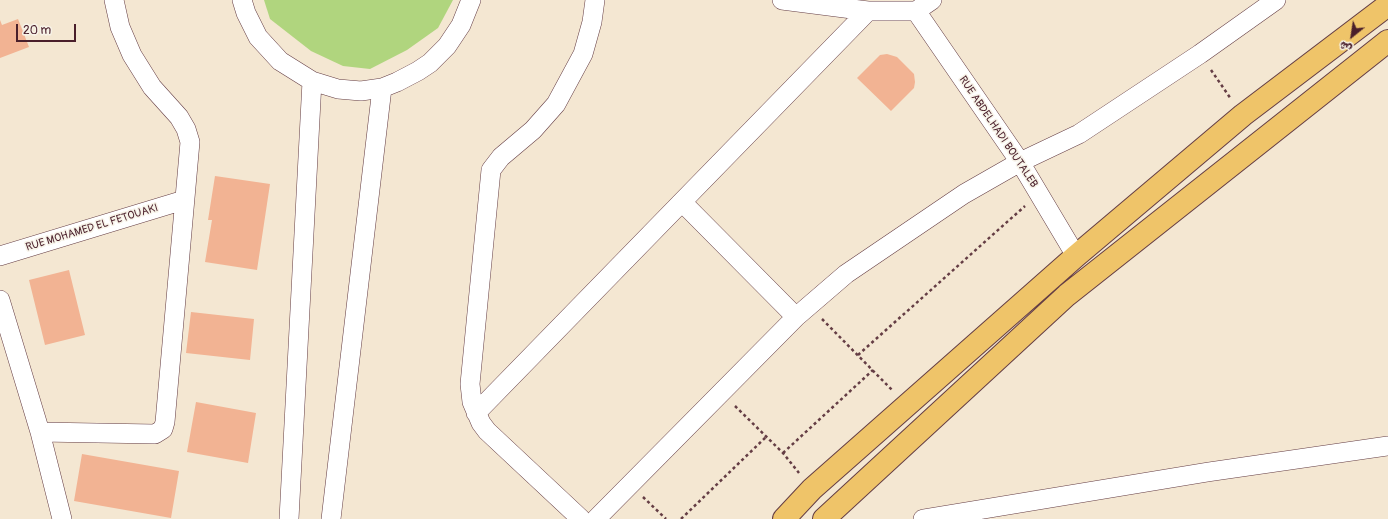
<!DOCTYPE html>
<html>
<head>
<meta charset="utf-8">
<style>
	body { margin:0 }
	#map { position:relative; width:1388px; height:519px; overflow:hidden; background:#f4e7d2; font-family:Pangolin,"Playpen Sans Arabic",sans-serif }
	canvas { display:block }
	.north { position:absolute; left:1332px; top:16px; width:40px; height:40px; -webkit-text-stroke:3px #f7f3e8; paint-order:stroke; rotate:210deg; font-size:11px; font-weight:700; line-height:16px; text-align:center; color:#4a1f2b }
	.north::after { content:''; display:block; margin:auto; width:14px; height:18px; background:#4a1f2b; clip-path:polygon(50% 0,100% 100%,50% 72%,0 100%) }
	.scale { position:absolute; left:16px; top:24px; width:60px; height:18px; box-sizing:border-box; border:2px solid #4a1f2b; border-top:0; padding-left:5px; font-size:12px; line-height:14px; white-space:nowrap; color:#4a1f2b; -webkit-text-stroke:3px #f7f3e8; paint-order:stroke }
</style>
</head>
<body>
<div id="map">
<canvas width="1388" height="519"></canvas>
<div class="north">ش</div>
<div class="scale">20 m</div>
</div>
<script>
const ctx = document.querySelector('canvas').getContext('2d');
ctx.lineJoin = 'round';
function fill(path, color) { ctx.fillStyle = color; ctx.fill(path, 'evenodd'); }
const toPath = rows => new Path2D(rows.map(r => 'M' + r).join(''));
function stroke(path, color, width, dash) { ctx.strokeStyle = color; ctx.lineWidth = width; ctx.lineCap = dash ? 'butt' : 'round'; ctx.setLineDash(dash || []); ctx.stroke(path); }
function drawText(font, color, halo, rows, align = 'center') {
  ctx.font = font + ' Pangolin,sans-serif'; ctx.lineWidth = 3; ctx.setLineDash([]); ctx.textBaseline = 'middle'; ctx.strokeStyle = halo; ctx.fillStyle = color; for (const [text, x, y, turn = 0] of rows) {
    ctx.save(); ctx.translate(x, y); ctx.rotate((+turn || 0) * Math.PI / 180); ctx.textAlign = isNaN(turn) ? turn : align; if (halo) ctx.strokeText(text, 0, 0); ctx.fillText(text, 0, 0); ctx.restore();
  }
}
const green = toPath([
	[264,0,453,0,438,28,407,50,370,69,343,66,311,51,270,19]
]);
const building = toPath([
	[18,19,29,47,0,58,0,20,2,25],
	[887,54,897,57,914,74,915,82,914,88,891,111,857,78,880,55],
	[215,176,270,184,257,270,205,262,212,220,208,220],
	[69,270,85,335,45,345,29,280],
	[191,312,254,319,250,360,186,353],
	[196,402,256,413,248,463,187,452],
	[82,454,179,471,171,518,74,501]
]);
const path = toPath([
	[1211,70,1231,99],
	[822,319,893,391],
	[858,355,1025,206],
	[735,406,783,453,799,473],
	[783,453,873,370],
	[643,497,666,519],
	[681,519,766,437]
]);
const street = toPath([
	[242,0,246,13,258,37,280,61,312,81,338,89,361,91,382,88,397,82,418,71,430,63,447,46,461,25,471,0],
	[782,0,868,11,916,11,932,0],
	[916,11,1020,162,1076,256],
	[683,203,796,317],
	[0,256,184,200],
	[0,300,40,432,62,519],
	[476,413,868,11],
	[40,432,155,434,163,429,165,422,190,142,186,129,179,117,152,87,132,55,120,27,114,0],
	[289,519,312,81],
	[331,519,382,88],
	[581,519,487,431,481,423,472,402,470,384,491,170,501,157,533,130,556,104,583,54,592,22,595,0],
	[596,519,796,317,846,274,964,194,1020,162,1079,134,1200,54,1276,0],
	[923,519,1208,472,1388,446]
]);
const highway = toPath([
	[784,519,812,489,1076,256,1243,115,1388,5],
	[824,519,1067,295,1388,41]
]);
const streetNames = [
	["RUE ABDELHADI BOUTALEB",998,132,56],
	["RUE MOHAMED EL FETOUAKI",92,228,-17]
];
fill(green, '#b0d57e');
fill(building, '#f2b393');
stroke(street, '#643d44', 20);
stroke(highway, '#643d44', 24);
stroke(path, '#643d44', 2.5, [3, 3]);
stroke(street, '#fff', 19);
stroke(highway, '#efc469', 22);
drawText('11px', '#4a1f2b', '#f7f3e8', streetNames);
</script>
</body>
</html>
